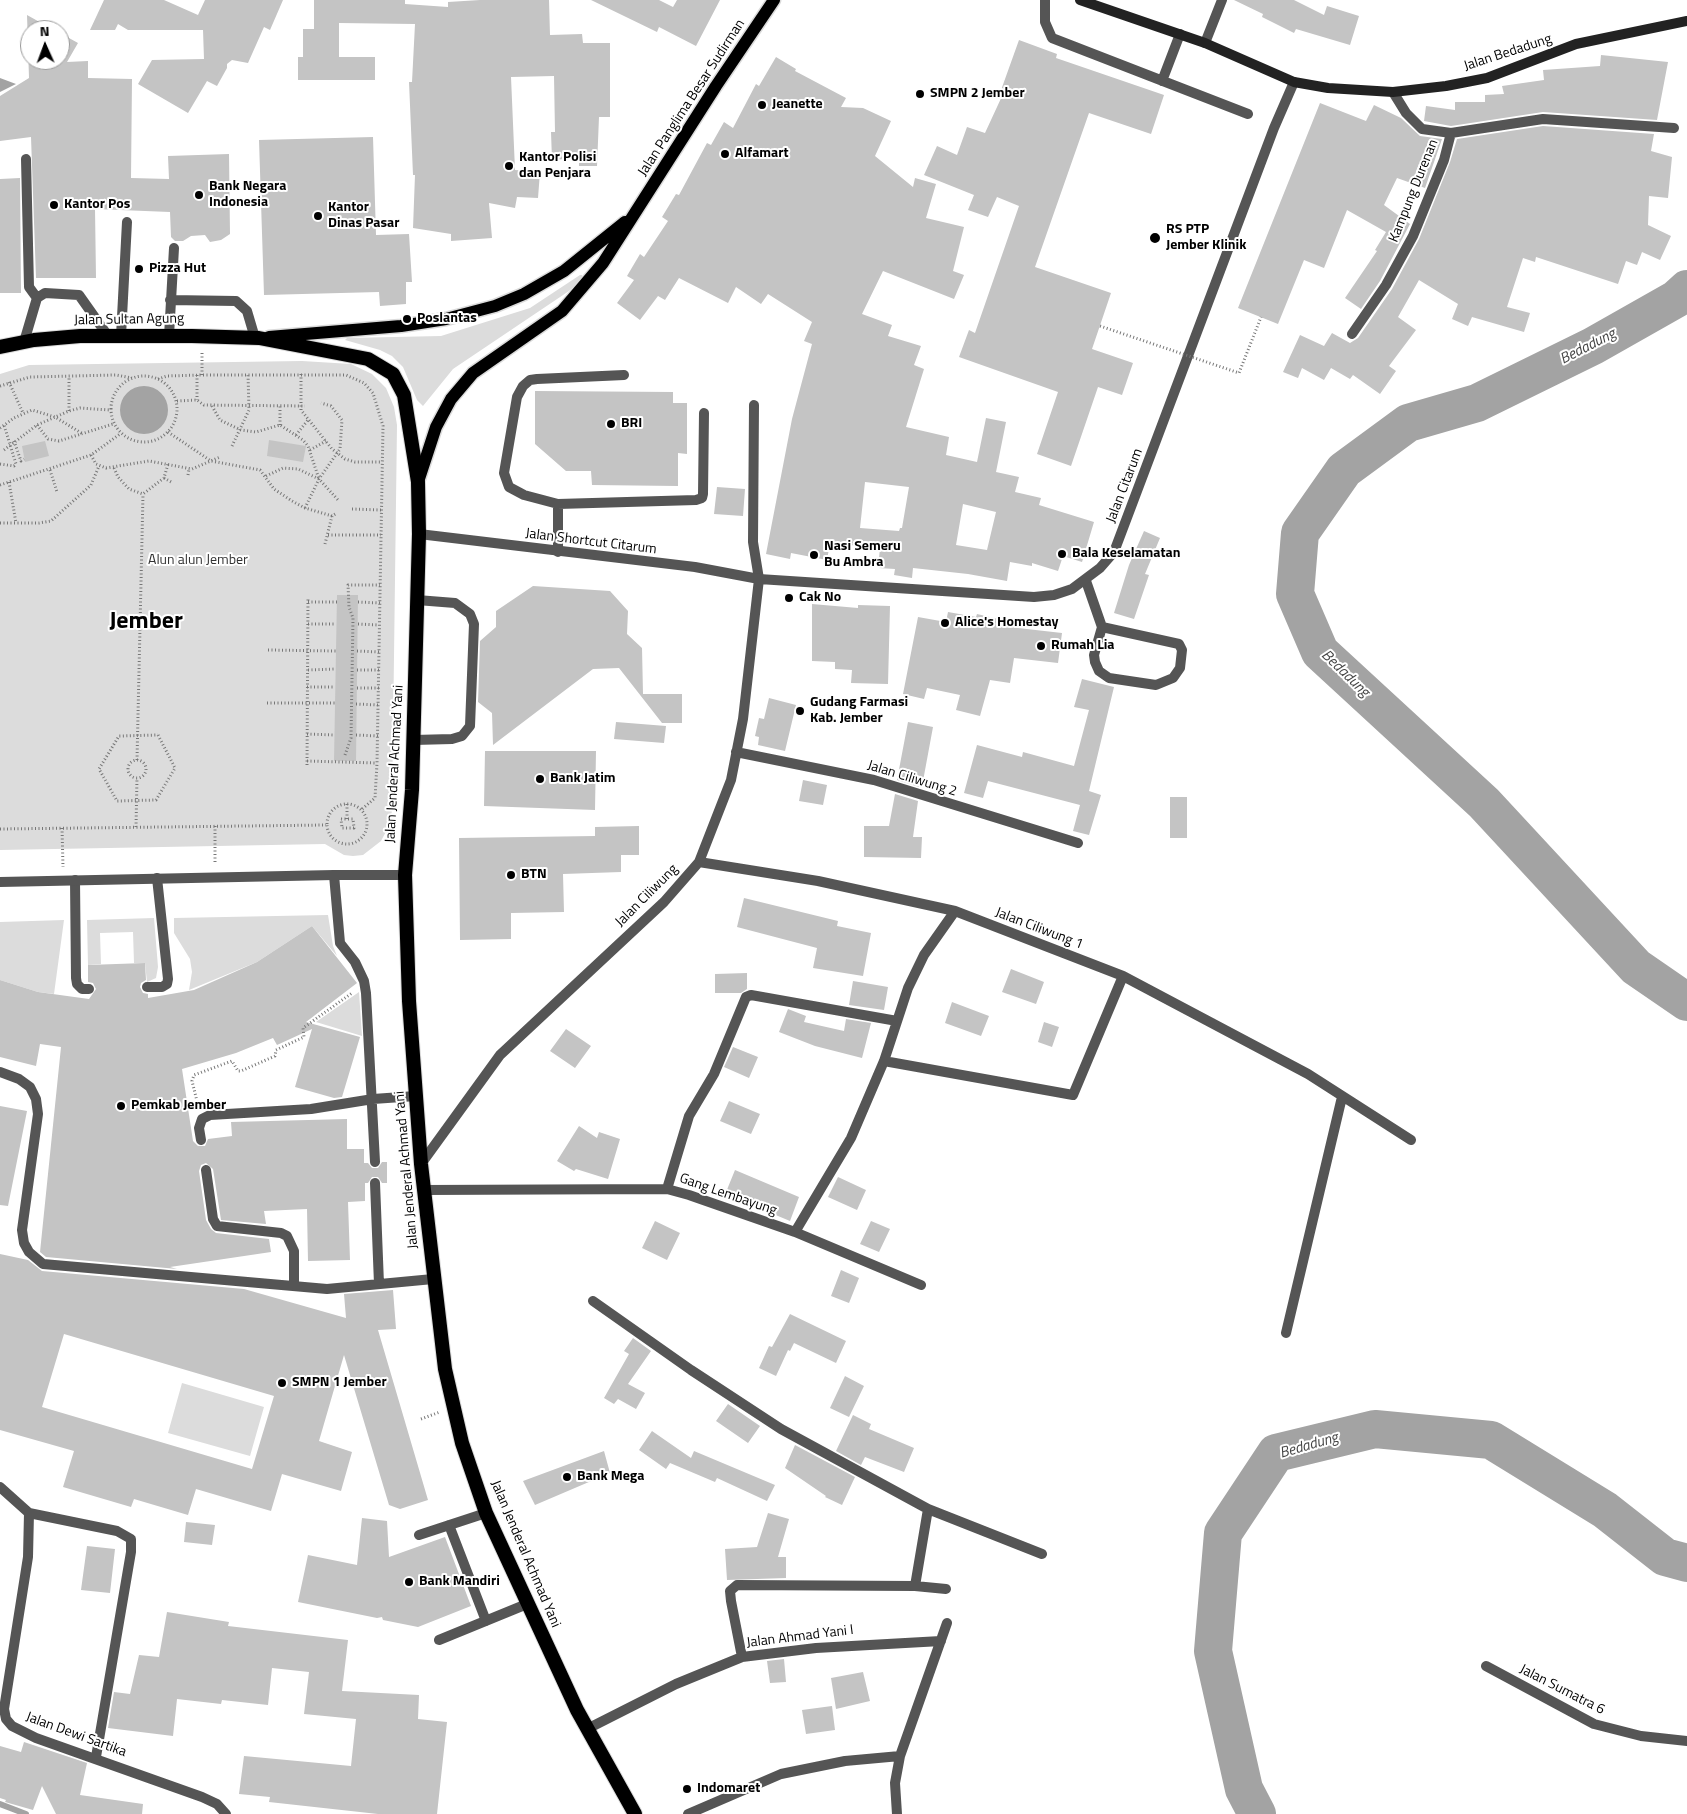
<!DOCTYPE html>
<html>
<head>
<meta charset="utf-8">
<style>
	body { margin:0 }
	#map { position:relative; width:1687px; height:1814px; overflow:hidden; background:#fff; font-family:"Titillium Web",sans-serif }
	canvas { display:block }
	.north { position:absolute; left:20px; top:20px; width:50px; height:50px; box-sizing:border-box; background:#fff; border:1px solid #999; border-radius:50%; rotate:358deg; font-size:14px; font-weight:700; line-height:20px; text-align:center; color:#000 }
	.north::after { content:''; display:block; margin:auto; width:18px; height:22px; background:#000; clip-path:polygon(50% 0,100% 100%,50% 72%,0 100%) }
</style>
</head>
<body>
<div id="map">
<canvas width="1687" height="1814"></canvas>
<div class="north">N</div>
</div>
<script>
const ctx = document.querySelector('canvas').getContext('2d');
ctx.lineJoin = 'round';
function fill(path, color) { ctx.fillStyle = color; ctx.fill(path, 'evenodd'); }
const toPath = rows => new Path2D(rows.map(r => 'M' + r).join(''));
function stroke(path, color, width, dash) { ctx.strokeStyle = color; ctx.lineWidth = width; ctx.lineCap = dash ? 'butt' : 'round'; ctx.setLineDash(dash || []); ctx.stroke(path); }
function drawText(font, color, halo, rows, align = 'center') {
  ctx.font = font + ' "Titillium Web",sans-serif'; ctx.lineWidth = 4; ctx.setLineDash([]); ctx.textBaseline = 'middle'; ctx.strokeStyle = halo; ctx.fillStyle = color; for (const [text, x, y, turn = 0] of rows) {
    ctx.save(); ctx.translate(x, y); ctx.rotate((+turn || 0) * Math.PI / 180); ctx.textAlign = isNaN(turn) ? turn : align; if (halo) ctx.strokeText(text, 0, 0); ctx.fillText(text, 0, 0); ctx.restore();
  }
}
const green = toPath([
	[580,275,582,275,582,279,569,291,453,369,423,406,417,400,403,367,392,356,380,350,345,340,347,338,441,336,530,308],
	[302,361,351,364,372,374,386,388,394,407,397,425,392,810,390,824,381,841,363,855,353,856,344,855,325,844,0,850,0,374,29,365],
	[328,915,333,946,337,956,312,926,257,962,189,990,192,972,190,959,174,933,174,918],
	[154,918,158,967,156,978,147,982,145,963,134,963,133,932,100,933,101,964,88,965,87,920],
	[64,920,54,994,38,992,0,980,0,922],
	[359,992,362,1036,316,1022],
	[182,1383,264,1407,250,1456,168,1433]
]);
const water = toPath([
	[0,78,16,84,0,92],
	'120 410a24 24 0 1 1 48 0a24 24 0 1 1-48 0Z'
]);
const stream = toPath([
	[0,1804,26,1814]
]);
const river = toPath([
	[1687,289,1676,299,1593,346,1477,403,1408,423,1344,470,1300,533,1295,594,1320,652,1484,803,1636,967,1687,1002],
	[1257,1814,1244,1789,1213,1651,1223,1533,1276,1453,1375,1429,1491,1440,1605,1510,1665,1557,1687,1563]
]);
const building = toPath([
	[104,0,164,0,198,15,205,0,283,0,270,30,264,27,248,63,232,60,227,64,227,68,217,86,207,81,188,113,138,84,152,60,204,59,203,30,128,30,118,24,115,30,90,30],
	[314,0,405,0,405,4,448,7,448,2,480,0,549,0,550,35,582,34,583,43,610,43,610,117,599,117,597,166,579,166,579,158,552,160,551,132,555,132,554,76,511,77,515,170,540,172,538,198,517,197,515,208,489,203,492,238,451,241,451,234,413,228,415,175,413,175,409,82,412,82,415,24,339,23,339,57,375,57,375,80,298,80,298,57,303,57,303,29,314,29],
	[591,0,659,0,673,7,677,0,720,0,696,46,659,27,657,32],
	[1234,0,1294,0,1324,15,1327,6,1359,16,1350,45,1296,29,1294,33,1262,17,1263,14],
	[27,15,54,30,30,30,30,60,60,60,60,33,78,43,67,62,88,61,88,78,132,79,131,178,169,179,168,156,229,154,230,234,221,240,210,242,205,235,191,236,183,241,175,241,171,237,170,212,95,209,96,278,36,278,31,137,0,141,0,96,29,78],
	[1019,40,1057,54,1056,58,1164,95,1151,134,1089,113,1035,267,1111,293,1092,349,1133,363,1122,395,1098,387,1071,466,1037,454,1058,392,959,357,969,330,975,333,1019,206,997,197,988,217,968,210,974,195,924,175,937,146,957,155,967,127,985,133,1003,94,1000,93],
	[1601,55,1668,62,1657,120,1543,112,1451,126,1424,121,1426,106,1455,110,1455,102,1485,102,1485,95,1504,94,1502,86,1544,80,1543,70,1600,66],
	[776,57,796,69,795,71,846,98,841,107,863,108,891,121,875,156,913,187,915,178,936,184,926,218,964,227,953,271,964,275,954,299,883,271,862,314,892,325,888,336,921,346,914,365,924,369,906,427,949,437,946,455,977,462,986,418,1006,422,996,472,1019,477,1015,492,1041,498,1039,505,1094,522,1082,562,1063,556,1058,571,1032,563,1032,566,1010,562,1007,581,968,574,913,568,912,578,894,575,895,569,878,568,880,548,830,543,827,560,791,553,790,559,766,554,792,419,812,344,804,341,812,322,768,294,761,304,736,287,728,303,679,278,665,300,658,296,640,320,617,303,634,280,627,276,640,254,644,257,668,221,662,217,676,194,679,195,707,143,711,145,724,122,733,128,756,84,759,86],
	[865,482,909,487,902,528,900,528,899,531,860,528],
	[963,504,996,512,987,550,956,545],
	[1320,103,1366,121,1374,105,1401,118,1420,136,1442,139,1425,188,1397,178,1384,205,1410,224,1380,281,1361,309,1345,298,1377,251,1375,250,1386,232,1347,210,1324,268,1304,260,1278,324,1238,308],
	[1543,126,1654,134,1651,151,1672,157,1668,198,1649,196,1648,225,1671,236,1660,260,1642,252,1637,265,1626,261,1618,284,1536,257,1535,262,1523,258,1507,307,1530,313,1524,332,1472,317,1468,326,1452,319,1458,304,1419,280,1398,317,1416,330,1389,366,1396,371,1380,394,1353,375,1350,379,1331,368,1324,380,1302,368,1298,378,1283,372,1300,335,1324,346,1332,333,1350,343,1358,338,1392,289,1419,239,1450,162,1457,139],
	[373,137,376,235,409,234,412,282,406,282,406,304,380,306,379,292,264,295,259,140],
	[20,178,21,293,0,293,0,179],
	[535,391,673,392,673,403,687,403,687,454,678,453,678,486,592,485,591,471,566,471,535,444],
	[269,440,306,446,303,462,267,456],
	[45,441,49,456,25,462,22,446],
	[717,487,745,489,743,516,714,514],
	[1144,531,1160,538,1145,574,1149,575,1134,619,1114,613,1129,565],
	[533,586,610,591,628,611,627,634,642,648,643,694,682,694,682,723,662,723,619,668,593,669,493,745,492,713,478,702,480,641,496,627,496,611],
	[337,595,358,595,356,761,334,761],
	[812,604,858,608,858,605,890,606,888,684,851,683,852,670,835,669,835,662,812,661],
	[948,612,976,617,977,614,1019,624,1018,628,1062,633,1058,663,1014,658,1010,683,990,680,980,716,956,710,960,695,927,688,924,699,903,694,918,617,946,622],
	[1082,679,1114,687,1089,791,1101,795,1089,835,1073,831,1080,805,988,781,983,798,964,793,977,745,1022,757,1023,752,1074,766,1089,710,1074,707],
	[769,698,796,705,785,751,758,745,759,737,755,736,759,718,764,719],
	[616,722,666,726,664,743,614,739],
	[908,722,933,727,923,781,920,780,919,787,897,780],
	[485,751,596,751,595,810,484,806],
	[803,780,827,785,823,805,799,801],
	[895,794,918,801,913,837,922,837,921,858,864,857,864,826,889,826],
	[1170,797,1187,797,1187,838,1170,838],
	[639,826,639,855,621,855,621,872,563,874,564,912,511,913,511,939,460,940,459,838,595,836,595,827],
	[744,898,838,921,837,926,871,933,863,976,813,968,817,948,737,927],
	[312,926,357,983,306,1022,360,1037,342,1097,334,1098,295,1087,312,1029,277,1045,273,1038,236,1053,182,1069,193,1141,198,1146,205,1146,208,1139,232,1136,231,1122,347,1119,347,1149,364,1149,364,1163,368,1163,372,1168,378,1168,382,1162,387,1162,387,1183,382,1183,378,1177,372,1177,368,1183,365,1183,365,1201,348,1202,350,1260,308,1261,307,1209,264,1211,266,1224,221,1220,213,1169,206,1163,201,1165,199,1171,206,1220,211,1229,216,1233,269,1239,271,1252,170,1267,177,1269,46,1257,40,1252,61,1047,40,1044,36,1066,0,1057,0,980,38,992,89,999,96,989,93,983,88,982,88,965,145,963,146,980,141,983,140,987,143,993,148,994,148,998,194,990,257,962],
	[1011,969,1044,982,1036,1004,1002,992],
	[747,973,747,989,741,993,715,993,715,974],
	[853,981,888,987,884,1010,849,1005],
	[952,1002,989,1016,981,1036,945,1023],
	[788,1009,806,1016,804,1022,844,1031,846,1019,871,1023,862,1058,815,1046,779,1032],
	[1044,1022,1059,1027,1052,1047,1038,1042],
	[566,1029,591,1046,575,1068,550,1051],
	[733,1047,758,1057,749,1078,724,1067],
	[729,1101,760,1114,751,1134,720,1121],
	[0,1106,27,1111,8,1206,0,1205],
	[579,1126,597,1138,599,1132,620,1139,608,1179,576,1169,574,1171,557,1161],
	[735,1170,799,1197,790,1221,742,1201,741,1204,724,1197],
	[838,1177,866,1190,857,1210,828,1197],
	[655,1221,680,1233,667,1260,642,1248],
	[871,1221,890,1229,879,1252,860,1244],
	[0,1254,28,1260,42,1271,244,1289,346,1318,344,1294,393,1290,396,1329,378,1330,428,1500,400,1509,389,1505,344,1355,319,1441,352,1452,341,1491,282,1474,271,1511,196,1489,188,1515,134,1499,131,1507,63,1487,74,1451,0,1430],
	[64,1334,274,1396,252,1469,42,1407],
	[841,1270,859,1278,849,1303,831,1296],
	[790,1314,846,1341,836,1363,794,1343,790,1351,788,1350,776,1376,759,1368,769,1346,772,1347],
	[633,1338,651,1351,628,1384,645,1393,636,1409,618,1399,614,1404,604,1398,629,1354,624,1351],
	[845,1376,864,1386,849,1417,830,1408],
	[728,1404,760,1426,748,1443,716,1421],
	[853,1415,871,1424,869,1429,914,1448,904,1472,865,1457,861,1465,836,1451],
	[652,1431,691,1458,694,1451,775,1485,767,1501,717,1478,715,1482,670,1463,666,1469,639,1450],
	[795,1445,855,1477,842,1505,825,1497,826,1496,785,1468],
	[604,1451,610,1473,535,1505,523,1481],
	[768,1513,789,1519,778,1557,786,1557,786,1578,727,1580,725,1549,757,1547],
	[362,1518,387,1521,389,1557,445,1537,471,1606,418,1627,383,1620,382,1617,377,1618,298,1602,308,1555,357,1565],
	[186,1522,215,1525,212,1545,184,1542],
	[87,1546,115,1549,110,1593,81,1590],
	[167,1612,229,1622,228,1626,348,1640,342,1691,419,1695,418,1719,447,1722,437,1814,378,1814,269,1802,270,1797,239,1794,244,1756,351,1766,356,1719,304,1714,309,1672,272,1668,268,1705,222,1700,221,1704,177,1699,173,1736,108,1728,114,1692,130,1694,139,1655,159,1657],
	[784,1659,786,1682,770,1683,767,1661],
	[863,1672,870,1701,836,1709,831,1678],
	[832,1706,835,1730,806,1734,802,1710],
	[24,1742,87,1763,80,1795,143,1804,142,1814,56,1814,42,1786,33,1810,5,1802,6,1800,0,1798,0,1746,21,1752]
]);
const path = toPath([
	[202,353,202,375],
	[301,374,301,410,332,449,345,459,355,462,382,462],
	[197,375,197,400],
	'111 409a33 33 0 1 1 66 0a33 33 0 1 1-66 0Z',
	[158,379,167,376,202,375,346,375,364,383,373,393,383,426,377,763,375,798,361,810],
	[9,382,23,413],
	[0,386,30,377,116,375,132,378],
	[177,401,197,400,204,405,305,406],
	[212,406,220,420,241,430,256,432,280,425,303,440,308,446,319,479],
	[69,411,69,376],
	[37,425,48,439,59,441,113,424],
	[280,425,280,406],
	[0,428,14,418,32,410,55,417,83,434],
	[168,432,211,461,260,470,274,489,292,501,305,508,332,516],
	[296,435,308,420],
	[14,441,21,461,24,459],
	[232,446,249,410,248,374],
	[4,450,37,425,69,411,80,408,110,410],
	[310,450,326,441],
	[91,455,96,464,106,468,149,461,192,469,220,457],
	[0,464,14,466,16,464,4,425],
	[114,468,118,477,129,489,143,494,164,478,168,464],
	[50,470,57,492],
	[188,475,189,469],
	[266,476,283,468,298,469,319,479,339,501],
	[164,478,173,483],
	[9,482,16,523],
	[0,485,91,455,120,434],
	[305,508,319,479,340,449,342,420,331,406,321,403],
	[352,509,381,510],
	[0,523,39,523,51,521,91,485,99,466],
	[328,535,381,535],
	[325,544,332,516,337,513],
	[308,602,337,602],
	[358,602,380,603],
	[308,624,336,624],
	[358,624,379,625],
	[268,650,336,651],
	[357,651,379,652],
	[308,670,336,669],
	[357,670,379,670],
	[307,687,335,687],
	[357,688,379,688],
	[267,703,335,703],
	[356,704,378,705],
	[307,734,335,735],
	[158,735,175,768,156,800,117,801,99,769,119,736,158,735],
	[356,735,378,736],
	[345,755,351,738,353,618,349,607,348,585,380,585],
	'128 769a9 9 0 1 1 18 0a9 9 0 1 1-18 0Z',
	[137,760,143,494],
	[307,761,377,763],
	[307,765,308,597],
	'327 824a20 20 0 1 1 40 0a20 20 0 1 1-40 0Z',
	[347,804,347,819],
	[341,819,353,819,354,828,342,828,341,819],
	[215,826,215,864],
	[136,827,137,778],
	[62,828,63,867],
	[0,829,326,825],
	[198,1105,192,1081,194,1075,232,1061,238,1071,241,1071,275,1056,276,1050,304,1037,303,1028,352,993],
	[421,1419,440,1412]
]);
const service = toPath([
	[1045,0,1045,22,1052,38,1248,114],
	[1162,81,1180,34],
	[26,159,29,287,37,298],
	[170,300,236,301,247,311,255,338],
	[121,336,127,222],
	[169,336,174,248],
	[24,342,37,298,45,293,79,295,108,336],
	[624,375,537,379,530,380,523,386,517,397,504,473,509,487,524,495,558,504,696,500,702,498,703,494,704,413],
	[754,405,753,542,759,579],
	[558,552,558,504],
	[1086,581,1102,627,1094,655,1095,662,1099,671,1109,678,1156,685,1173,678,1180,668,1182,650,1179,644,1102,627],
	[414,740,452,739,462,736,470,726,474,624,470,614,455,603,417,600],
	[334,875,340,943,355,962,364,981,366,993,375,1162],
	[75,880,76,978,77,984,82,989,89,989],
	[147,987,162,987,167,984,168,979,157,878],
	[0,1072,19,1079,30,1087,36,1099,38,1114,22,1230,24,1243,29,1252,43,1264,327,1289,433,1279],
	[201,1140,199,1128,202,1119,210,1115,311,1109,373,1099,416,1096],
	[206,1170,213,1219,217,1226,281,1233,287,1236,294,1251,294,1286],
	[375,1183,379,1284],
	[449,1525,486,1621],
	[419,1535,486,1513],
	[439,1640,527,1604]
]);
const minor = toPath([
	[1205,43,1222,0],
	[1393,92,1406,113,1422,129,1451,133,1543,119,1674,128],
	[1352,334,1386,285,1413,236,1444,160,1451,133],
	[419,534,695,567,759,579,1034,597,1054,595,1072,589,1100,568,1114,552,1274,128,1294,82],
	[736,752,874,780,1078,843],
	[699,862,818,881,955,911,1123,976,1308,1074,1411,1140],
	[0,882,334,875,405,875],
	[884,1061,1073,1095,1123,976],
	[421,1164,500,1055,664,902,699,862,731,780,743,719,759,579],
	[667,1189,689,1116,714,1074,746,997,751,995,897,1021],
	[424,1190,667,1189,689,1195,795,1232,921,1285],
	[795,1232,851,1138,884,1061,908,988,924,955,955,911],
	[593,1301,691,1370,781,1429,928,1509,1042,1554],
	[1286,1333,1342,1097],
	[0,1487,29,1513,28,1557,4,1709,6,1719,12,1726,36,1738,202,1797,217,1804,226,1814],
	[29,1513,117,1531,131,1539,131,1552,96,1757],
	[915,1586,928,1509],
	[742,1657,731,1601,730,1591,737,1585,915,1586,946,1589],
	[1486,1666,1594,1724,1641,1736,1687,1741],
	[587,1729,676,1684,742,1657,816,1648,941,1641],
	[688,1814,781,1774,845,1761,900,1756],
	[897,1814,895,1783,900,1756,947,1623]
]);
const secondary = toPath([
	[1080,0,1205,43,1294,82,1328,88,1393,92,1446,86,1487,78,1576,44,1687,21]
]);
const primary = toPath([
	[269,337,401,326,446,319,495,306,524,294,564,271,625,222],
	[418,482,436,427,451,399,473,373,562,311,603,263,716,86,774,0]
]);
const trunk = toPath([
	[0,347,34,340,80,336,192,336,259,338,368,359,393,374,404,395,418,482,419,534,412,790,405,875,409,1001,421,1164,445,1369,462,1443,486,1513,577,1710,635,1814]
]);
const pathBridge = toPath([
	[1100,326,1239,373,1261,317]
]);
const markers = [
	[920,94,5,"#000"],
	[762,105,5,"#000"],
	[725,154,5,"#000"],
	[509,166,5,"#000"],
	[199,195,5,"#000"],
	[54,205,5,"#000"],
	[318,216,5,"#000"],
	[1155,238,6,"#000"],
	[139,269,5,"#000"],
	[407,319,5,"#000"],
	[611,424,5,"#000"],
	[1062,554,5,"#000"],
	[814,555,5,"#000"],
	[789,598,5,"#000"],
	[945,623,5,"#000"],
	[1041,646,5,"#000"],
	[800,711,5,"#000"],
	[540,779,5,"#000"],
	[511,875,5,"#000"],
	[121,1106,5,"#000"],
	[282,1383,5,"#000"],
	[567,1477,5,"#000"],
	[409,1582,5,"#000"],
	[687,1789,5,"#000"]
];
const streetNames = [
	["Jalan Bedadung",1508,53,-18],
	["Jalan Panglima Besar Sudirman",692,98,-57],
	["Kampung Durenan",1414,191,-68],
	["Jalan Sultan Agung",129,320,-1],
	["Jalan Citarum",1125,486,-69],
	["Jalan Shortcut Citarum",591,542,7],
	["Jalan Jenderal Achmad Yani",395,764,-87],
	["Jalan Ciliwung 2",912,779,17],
	["Jalan Ciliwung",647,896,-45],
	["Jalan Ciliwung 1",1039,929,21],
	["Jalan Jenderal Achmad Yani",407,1170,-95],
	["Gang Lembayung",728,1195,19],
	["Jalan Jenderal Achmad Yani",525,1554,67],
	["Jalan Ahmad Yani I",800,1637,-7],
	["Jalan Sumatra 6",1562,1690,27],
	["Jalan Dewi Sartika",76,1735,20]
];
const poiNames = [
	["SMPN 2 Jember",930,94],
	["Jeanette",772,105],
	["Alfamart",735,154],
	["Kantor Polisi",519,158],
	["dan Penjara",519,174],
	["Bank Negara",209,187],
	["Indonesia",209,203],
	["Kantor Pos",64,205],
	["Kantor",328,208],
	["Dinas Pasar",328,224],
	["RS PTP",1166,230],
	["Jember Klinik",1166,246],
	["Pizza Hut",149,269],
	["Poslantas",417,319],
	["BRI",621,424],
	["Nasi Semeru",824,547],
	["Bu Ambra",824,563],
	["Bala Keselamatan",1072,554],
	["Cak No",799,598],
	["Alice's Homestay",955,623],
	["Rumah Lia",1051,646],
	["Gudang Farmasi",810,703],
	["Kab. Jember",810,719],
	["Bank Jatim",550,779],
	["BTN",521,875],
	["Pemkab Jember",131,1106],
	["SMPN 1 Jember",292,1383],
	["Bank Mega",577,1477],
	["Bank Mandiri",419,1582],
	["Indomaret",697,1789]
];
const parkNames = [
	["Alun alun Jember",198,561]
];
const waterNames = [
	["Bedadung",1588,347,-27],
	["Bedadung",1345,674,44],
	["Bedadung",1309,1446,-16]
];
const townNames = [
	["Jember",146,622]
];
fill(green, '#dcdcdc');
fill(water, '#a3a3a3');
stroke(stream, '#a3a3a3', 6);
stroke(river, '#a3a3a3', 38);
fill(building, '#c4c4c4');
stroke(primary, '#dbdbdb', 15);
stroke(trunk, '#dbdbdb', 16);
stroke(path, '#777', 3, [1, 2.5]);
stroke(service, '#555', 10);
stroke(minor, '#555', 10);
stroke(secondary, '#222', 10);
stroke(primary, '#000', 12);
stroke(trunk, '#000', 14);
stroke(pathBridge, '#777', 3, [1, 2.5]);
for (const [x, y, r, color] of markers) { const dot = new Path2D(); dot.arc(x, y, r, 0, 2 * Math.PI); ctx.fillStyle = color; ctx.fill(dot); stroke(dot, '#fff', 2); }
drawText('14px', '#000', '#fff', streetNames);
drawText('bold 14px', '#000', '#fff', poiNames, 'left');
drawText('14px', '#333', '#fff', parkNames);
drawText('italic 15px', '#444', '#fff', waterNames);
drawText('bold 24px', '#000', '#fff', townNames);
</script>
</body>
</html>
